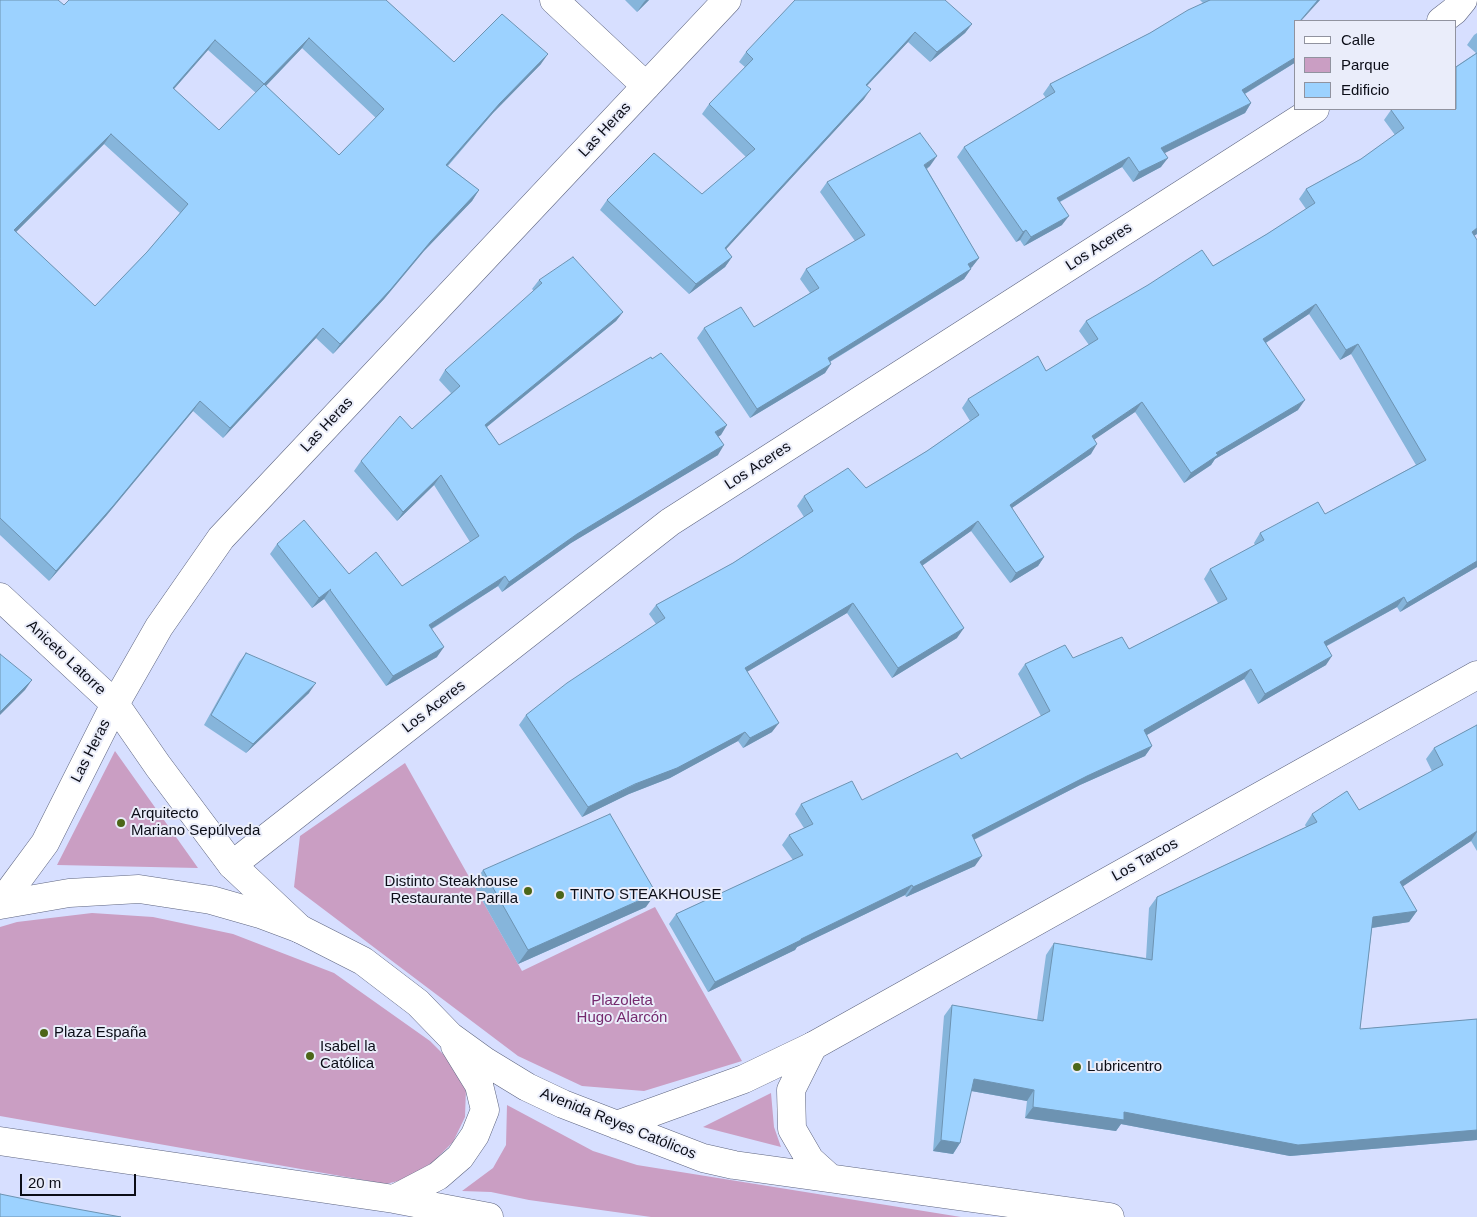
<!DOCTYPE html>
<html>
<head>
<meta charset="utf-8">
<style>
	body { margin:0 }
	#map { position:relative; width:1477px; height:1217px; overflow:hidden; background:#d7dfff; font-family:Arial,sans-serif }
	canvas { display:block }
	.legend { position:absolute; left:1294px; top:20px; width:162px; height:90px; box-sizing:border-box; background:#eaedfa; border:1px solid #91939f; margin:0; padding:6px 9px; list-style:none; font-size:15px; color:#0b0d17 }
	.legend li { display:flex; align-items:center; gap:10px; height:25px }
	.legend b { width:25px; border:1px solid #91939f }
	.scale { position:absolute; left:20px; top:1174px; width:116px; height:22px; box-sizing:border-box; border:2px solid #0b0d17; border-top:0; padding-left:6px; font-size:15px; line-height:18px; white-space:nowrap; color:#0b0d17; -webkit-text-stroke:4px #eaedfa; paint-order:stroke }
</style>
</head>
<body>
<div id="map">
<canvas width="1477" height="1217"></canvas>
<ul class="legend">
<li><b style="height:6px;background:#fff"></b>Calle</li>
<li><b style="height:14px;background:#ca9ec3"></b>Parque</li>
<li><b style="height:14px;background:#9cd2ff"></b>Edificio</li>
</ul>
<div class="scale">20 m</div>
</div>
<script>
const ctx = document.querySelector('canvas').getContext('2d');
ctx.lineJoin = 'round';
function fill(path, color) { ctx.fillStyle = color; ctx.fill(path, 'evenodd'); }
const toPath = rows => new Path2D(rows.map(r => 'M' + r).join(''));
function stroke(path, color, width, dash) { ctx.strokeStyle = color; ctx.lineWidth = width; ctx.lineCap = dash ? 'butt' : 'round'; ctx.setLineDash(dash || []); ctx.stroke(path); }
function drawText(font, color, halo, rows, align = 'center') {
  ctx.font = font + ' Arial,sans-serif'; ctx.lineWidth = 4; ctx.setLineDash([]); ctx.textBaseline = 'middle'; ctx.strokeStyle = halo; ctx.fillStyle = color; for (const [text, x, y, turn = 0] of rows) {
    ctx.save(); ctx.translate(x, y); ctx.rotate((+turn || 0) * Math.PI / 180); ctx.textAlign = isNaN(turn) ? turn : align; if (halo) ctx.strokeText(text, 0, 0); ctx.fillText(text, 0, 0); ctx.restore();
  }
}
const green = toPath([
	[115,751,198,868,57,865],
	[405,763,522,971,655,907,742,1061,644,1091,582,1086,518,1056,294,887,300,836],
	[92,913,153,917,233,934,334,973,430,1041,455,1066,466,1088,465,1117,453,1142,433,1162,406,1179,386,1184,0,1116,0,927,17,922],
	[771,1093,774,1127,781,1147,703,1127],
	[507,1105,593,1151,637,1165,961,1217,651,1217,529,1200,491,1192,462,1191,493,1168,506,1145]
]);
const minor = toPath([
	[554,0,646,86],
	[1441,21,1454,11,1463,0],
	[232,865,670,522,1315,109],
	[813,1046,1477,675]
]);
const tertiary = toPath([
	[0,597,115,704,158,766,232,865,300,929],
	[0,904,45,843,115,704,159,627,221,538,727,0]
]);
const primary = toPath([
	[0,905,69,893,139,889,211,900,260,914,300,929,363,961,418,1003,450,1036,486,1062,527,1087,563,1104,703,1158,734,1165,1110,1217],
	[813,1046,791,1090,792,1129,810,1160,830,1178],
	[617,1125,744,1079,813,1046],
	[0,1141,394,1199,489,1217],
	[394,1199,438,1176,460,1157,475,1135,485,1110,479,1085,455,1046]
]);
const wall = toPath([
	[0,0,64,5,386,0,454,62,541,64,493,113,448,166,479,190,472,201,424,251,384,299,333,354,316,338,223,438,193,411,106,516,49,581,0,535],
	[302,48,376,118,339,155,266,86],
	[208,50,256,93,219,130,174,89],
	[104,144,180,213,147,252,95,306,16,232],
	[625,0,649,0,637,12],
	[1200,0,1320,0,1296,21,1296,62,1245,94,1251,103,1245,113,1164,153,1161,167,1133,182,1122,167,1060,202,1062,225,1024,246,1020,240,1016,242,957,157,964,147,1046,98,1043,94,1050,84,1150,33,1203,3],
	[972,24,965,33,930,62,908,42,867,86,864,99,726,249,732,257,725,267,689,294,600,210,607,200,702,194,746,157,702,114,709,104,745,67,739,62,746,52],
	[1477,33,1477,234,1474,236,1477,240,1477,567,1400,612,1397,607,1327,646,1326,665,1258,704,1244,679,1147,735,1152,746,1145,756,1080,785,974,840,975,866,906,897,905,895,797,947,795,950,708,992,669,924,676,914,793,860,782,845,789,835,804,828,795,814,801,804,862,800,961,759,1041,716,1018,674,1025,664,1073,658,1129,649,1218,603,1204,579,1210,569,1255,545,1254,543,1260,533,1325,514,1416,465,1351,354,1340,360,1309,314,1266,343,1298,410,1215,459,1211,465,1184,483,1135,412,1094,439,1091,454,1012,508,1044,557,1038,566,1010,583,971,531,922,566,957,638,892,678,847,613,747,672,772,732,743,748,738,741,670,778,629,794,582,817,519,725,526,715,656,624,649,614,656,605,733,563,804,517,797,506,804,496,866,488,927,451,970,421,962,408,968,399,1046,371,1089,345,1079,331,1086,321,1213,266,1267,234,1306,209,1299,199,1306,189,1361,159,1395,135,1384,120,1391,110,1476,53,1467,45,1474,35],
	[930,166,927,169,979,258,972,267,971,268,964,279,830,362,825,373,750,418,697,338,704,328,754,327,810,293,800,279,806,269,855,241,820,192,827,182],
	[539,280,623,312,616,321,487,427,499,445,721,435,718,436,718,455,571,543,502,592,498,586,432,629,437,657,386,686,324,599,312,608,270,554,277,544,349,574,402,586,470,542,434,485,397,521,354,471,361,461,412,429,451,393,439,380,445,370,534,291,532,289],
	[246,653,309,693,246,753,204,725,239,662],
	[1477,725,1477,851,1471,841,1403,886,1417,911,1409,922,1372,928,1360,1029,1477,1019,1477,1140,1290,1156,1121,1124,1116,1131,1025,1118,1027,1101,971,1091,960,1143,953,1154,933,1151,944,1016,952,1005,1037,1020,1046,955,1054,943,1146,958,1149,908,1157,897,1306,827,1305,825,1312,814,1359,810,1432,771,1426,759,1434,748],
	[483,870,646,907,518,964,473,884]
]);
const shadedWall = toPath([
	[646,0,649,0,637,12,644,2],
	[1318,0,1320,0,1301,21,1300,21],
	[972,24,965,33,930,62,937,52],
	[915,32,908,42,859,94,866,85],
	[309,38,302,48,257,95,264,84],
	[215,40,208,50,166,98,173,88],
	[548,54,541,64,493,113,439,175,446,165,500,103],
	[1296,57,1296,62,1236,99,1242,90],
	[871,89,864,99,718,258,725,248],
	[1251,103,1245,113,1155,158,1161,148],
	[111,134,104,144,7,241,14,230],
	[937,156,930,166,918,174,924,165],
	[1129,157,1122,167,1050,207,1057,198],
	[1168,158,1161,167,1133,182,1139,172],
	[479,190,472,201,424,251,384,299,333,354,340,344,431,241],
	[1069,216,1062,225,1024,246,1031,237],
	[1477,228,1477,234,1465,241,1472,232],
	[1026,230,1020,240,1016,242,1023,232],
	[732,257,725,267,689,294,696,284],
	[979,258,972,267,961,274,968,264],
	[971,269,964,279,821,367,828,358],
	[1316,304,1309,314,1256,349,1263,339],
	[623,312,616,321,478,434,485,425],
	[323,328,316,338,223,438,230,428],
	[1358,344,1351,354,1340,360,1346,350],
	[831,364,825,373,750,418,757,409],
	[1305,400,1298,410,1215,459,1211,465,1184,483,1191,473,1216,453],
	[200,401,193,411,106,516,49,581,56,571],
	[1142,402,1135,412,1085,446,1092,436],
	[727,425,721,435,709,442,715,432],
	[1097,444,1091,454,1003,514,1010,505],
	[724,445,718,455,571,543,502,592,509,582,577,534],
	[441,475,434,485,397,521,403,512],
	[978,521,971,531,913,572,920,562],
	[1044,557,1038,566,1010,583,1016,573],
	[1477,561,1477,567,1400,612,1407,603],
	[505,576,498,586,423,634,429,625],
	[330,590,324,599,312,608,319,598],
	[1404,597,1397,607,1317,651,1324,642],
	[853,603,847,613,738,677,745,668],
	[964,628,957,638,892,678,898,668],
	[444,647,437,657,386,686,393,676],
	[1332,656,1326,665,1258,704,1265,694],
	[1251,669,1244,679,1138,740,1144,730],
	[32,680,25,690,0,715,0,712],
	[316,683,309,693,246,753,253,744],
	[779,723,772,732,743,748,750,738],
	[745,732,738,741,670,778,629,794,582,817,588,807],
	[1152,746,1145,756,1080,785,965,844,972,835,1087,776],
	[1477,831,1477,832,1471,841,1393,893,1400,882],
	[982,856,975,866,906,897,913,887],
	[912,885,905,895,797,947,795,950,708,992,715,982,801,939],
	[656,893,646,907,518,964,528,950],
	[1417,911,1409,922,1365,929,1373,917],
	[974,1079,1034,1090,1027,1101,966,1090],
	[1033,1107,1124,1112,1477,1130,1477,1140,1290,1156,1121,1124,1116,1131,1025,1118],
	[941,1140,960,1143,953,1154,933,1151]
]);
const building = toPath([
	[0,0,58,0,64,5,69,0,386,0,454,62,502,14,548,54,500,103,446,165,479,190,431,241,391,289,340,344,323,328,230,428,200,401,113,506,56,571,0,518,0,0],
	[309,38,384,109,339,155,264,84,309,38],
	[215,40,264,84,219,130,173,88,215,40],
	[111,134,188,204,147,252,95,306,14,230,111,134],
	[795,0,945,0,972,24,937,52,915,32,866,85,871,89,725,248,732,257,696,284,607,200,654,153,702,194,755,149,709,104,753,59,746,52,795,0],
	[1210,0,1318,0,1300,21,1301,21,1296,21,1296,57,1242,90,1251,103,1161,148,1168,158,1139,172,1129,157,1057,198,1069,216,1031,237,1026,230,1023,232,964,147,1055,92,1050,84,1150,33,1188,10,1210,0],
	[1477,53,1477,228,1472,232,1477,240,1477,561,1407,603,1404,597,1324,642,1332,656,1265,694,1251,669,1144,730,1152,746,1087,776,972,835,982,856,913,887,912,885,801,939,801,940,715,982,676,914,803,855,789,835,813,824,801,804,852,781,862,800,957,753,961,759,1050,711,1025,664,1065,645,1073,658,1122,637,1129,649,1227,599,1210,569,1264,540,1260,533,1318,502,1325,514,1426,460,1358,344,1346,350,1316,304,1263,339,1305,400,1216,453,1218,455,1191,473,1142,402,1092,436,1097,444,1010,505,1044,557,1016,573,978,521,920,562,964,628,898,668,853,603,745,668,779,723,750,738,745,732,677,768,635,784,588,807,526,715,567,683,665,618,656,605,733,563,813,511,804,496,848,468,866,488,927,451,979,415,968,399,1038,356,1046,371,1098,339,1086,321,1148,285,1202,250,1213,266,1267,234,1315,203,1306,189,1361,159,1404,128,1391,110,1393,109,1456,109,1456,67,1477,53],
	[920,133,937,156,924,165,979,258,968,264,971,269,828,358,831,364,757,409,704,328,741,307,754,327,819,288,806,269,865,235,827,182,920,133],
	[573,257,623,312,485,425,499,445,651,357,652,359,661,353,727,425,715,432,724,445,577,534,509,582,505,576,429,625,444,647,393,676,330,590,331,589,319,598,277,544,304,520,349,574,376,552,402,586,479,536,441,475,403,512,361,461,400,416,412,429,460,386,445,370,542,283,539,280,573,257],
	[246,653,316,683,253,744,211,715,246,653],
	[0,654,32,680,0,712,0,654],
	[1477,725,1477,831,1400,882,1417,911,1373,917,1360,1029,1477,1019,1477,1130,1298,1145,1124,1112,1124,1120,1033,1107,1034,1090,974,1079,960,1143,941,1140,952,1005,1043,1021,1054,943,1152,960,1157,897,1317,822,1312,814,1347,791,1359,810,1443,765,1434,748,1477,725],
	[610,814,656,893,528,950,483,870,610,814],
	[0,1194,44,1203,121,1217,0,1217,0,1194]
]);
const markers = [
	[121,823,5,"#4c6618"],
	[528,891,5,"#4c6618"],
	[560,895,5,"#4c6618"],
	[44,1033,5,"#4c6618"],
	[310,1056,5,"#4c6618"],
	[1077,1067,5,"#4c6618"]
];
const streetNames = [
	["Las Heras",605,130,-47],
	["Los Aceres",1099,247,-33],
	["Las Heras",327,425,-47],
	["Los Aceres",758,466,-33],
	["Aniceto Latorre",66,658,43],
	["Los Aceres",434,707,-38],
	["Las Heras",91,751,-63],
	["Los Tarcos",1145,860,-29],
	["Avenida Reyes Católicos",618,1124,22]
];
const poiNames = [
	["Arquitecto",131,814],
	["Mariano Sepúlveda",131,831],
	["Distinto Steakhouse",518,882,"right"],
	["Restaurante Parilla",518,899,"right"],
	["TINTO STEAKHOUSE",570,895],
	["Plaza España",54,1033],
	["Isabel la",320,1047],
	["Católica",320,1064],
	["Lubricentro",1087,1067]
];
const parkNames = [
	["Plazoleta",622,1001],
	["Hugo Alarcón",622,1018]
];
fill(green, '#ca9ec3');
stroke(minor, '#5e6580', 29);
stroke(tertiary, '#5e6580', 29);
stroke(primary, '#5e6580', 29);
stroke(minor, '#fff', 28);
stroke(tertiary, '#fff', 28);
stroke(primary, '#fff', 28);
fill(wall, '#86b5db');
fill(shadedWall, '#6d93b2');
fill(building, '#9cd2ff');
stroke(building, '#6d93b2', 1);
for (const [x, y, r, color] of markers) { const dot = new Path2D(); dot.arc(x, y, r, 0, 2 * Math.PI); ctx.fillStyle = color; ctx.fill(dot); stroke(dot, '#eaedfa', 2); }
drawText('15px', '#0b0d17', '#eaedfa', streetNames);
drawText('15px', '#0b0d17', '#eaedfa', poiNames, 'left');
drawText('15px', '#752a6e', '#eaedfa', parkNames);
</script>
</body>
</html>
